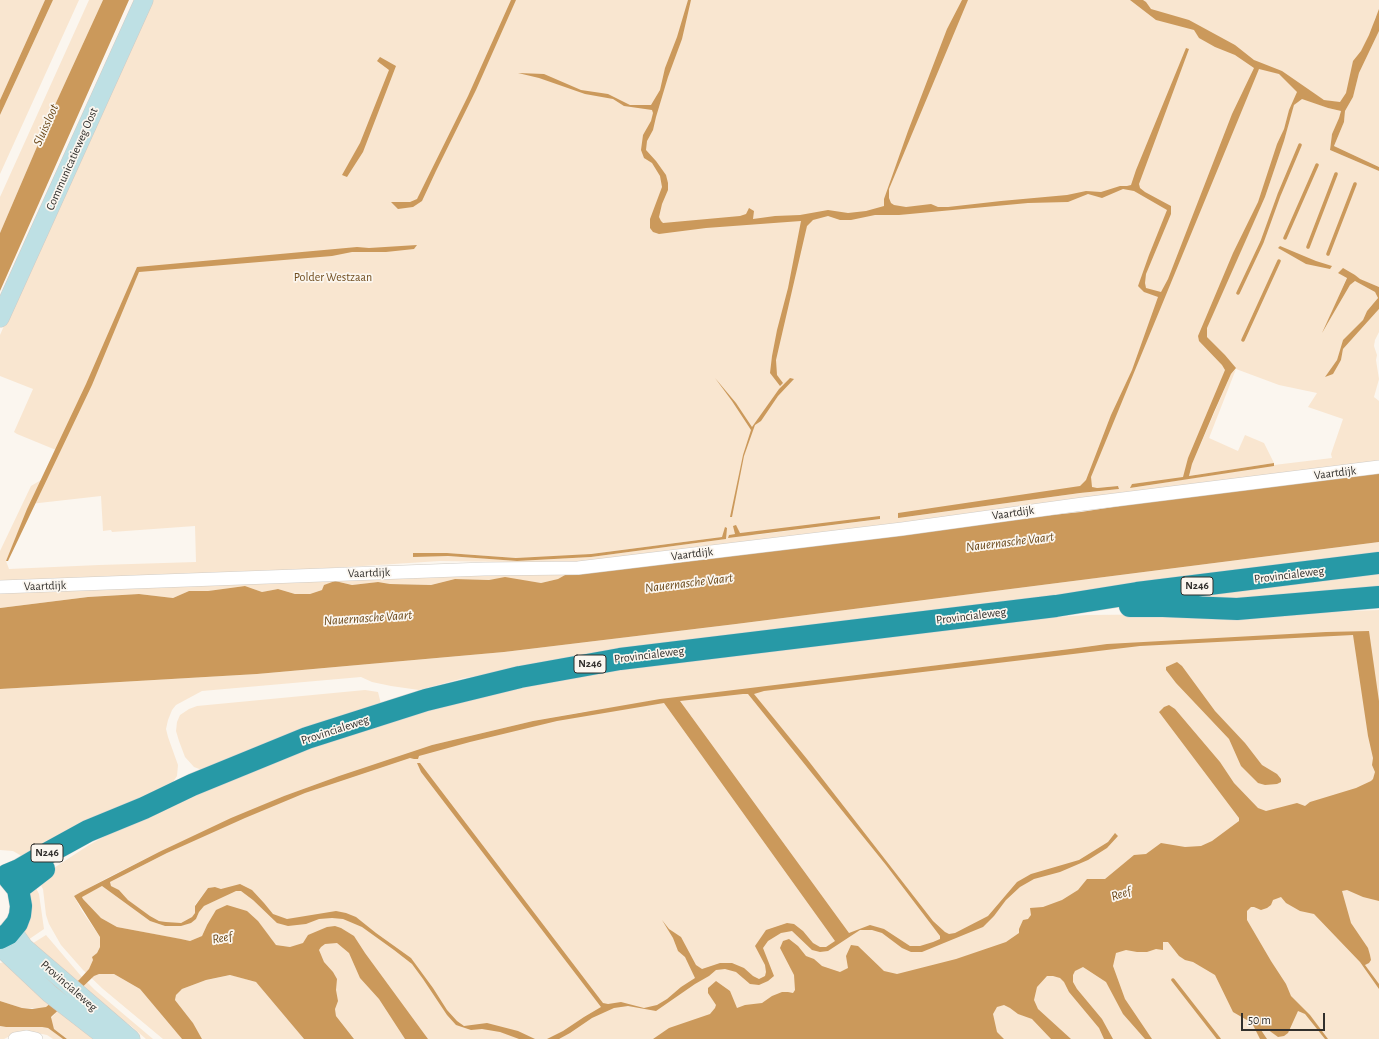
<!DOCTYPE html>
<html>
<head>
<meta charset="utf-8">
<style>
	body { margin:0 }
	#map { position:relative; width:1379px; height:1039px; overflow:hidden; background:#fbf6ef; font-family:"Alegreya Sans",sans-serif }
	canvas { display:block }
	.scale { position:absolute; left:1241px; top:1013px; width:84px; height:18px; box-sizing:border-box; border:2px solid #32302d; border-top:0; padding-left:5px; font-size:12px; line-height:14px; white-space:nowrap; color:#32302d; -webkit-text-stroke:3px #fbf6ef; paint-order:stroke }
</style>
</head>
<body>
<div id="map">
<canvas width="1379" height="1039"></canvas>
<div class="scale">50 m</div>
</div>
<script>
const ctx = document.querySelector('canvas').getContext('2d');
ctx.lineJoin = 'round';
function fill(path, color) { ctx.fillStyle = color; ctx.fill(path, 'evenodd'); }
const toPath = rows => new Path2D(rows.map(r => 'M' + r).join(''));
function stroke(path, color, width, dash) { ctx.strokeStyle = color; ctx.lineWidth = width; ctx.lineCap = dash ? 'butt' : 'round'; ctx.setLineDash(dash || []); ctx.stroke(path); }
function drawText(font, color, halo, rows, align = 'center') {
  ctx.font = font + ' "Alegreya Sans",sans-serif'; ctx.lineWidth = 3.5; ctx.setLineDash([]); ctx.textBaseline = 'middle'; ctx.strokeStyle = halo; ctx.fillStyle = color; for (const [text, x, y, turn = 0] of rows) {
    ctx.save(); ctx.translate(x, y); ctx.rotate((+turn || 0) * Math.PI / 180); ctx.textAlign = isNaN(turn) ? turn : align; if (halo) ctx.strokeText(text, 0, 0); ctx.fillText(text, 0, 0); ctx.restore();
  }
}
const green = toPath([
	[0,0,45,0,0,100],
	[53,0,79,0,0,174,0,115],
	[89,0,103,0,54,107,0,233,0,197],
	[146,0,1379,0,1379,12,1375,18,1370,39,1342,103,1324,100,1303,87,1289,111,1284,129,1258,202,1200,333,1229,363,1183,478,1132,484,1131,488,1274,465,1332,458,1331,454,1343,419,1308,407,1317,393,1279,385,1236,369,1209,438,1238,451,1245,435,1264,443,1274,463,1189,476,1192,464,1231,374,1236,369,1225,355,1207,337,1206,328,1265,197,1284,141,1294,105,1302,98,1328,108,1341,111,1339,118,1332,134,1330,150,1379,171,1379,287,1359,279,1355,275,1343,275,1347,277,1325,328,1350,285,1355,281,1375,292,1378,298,1367,311,1363,320,1343,340,1337,360,1326,376,1341,360,1343,349,1379,309,1379,332,1375,340,1374,346,1377,355,1376,360,1379,379,1374,397,1379,401,1379,463,580,563,440,561,146,580,0,582,0,551,31,486,41,480,56,450,17,434,14,432,33,389,0,376,0,335,96,112],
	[1118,486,1119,489,1080,493,898,518,1085,489],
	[101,496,103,531,111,530,112,532,195,526,196,562,99,565,9,569,6,561,30,504],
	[880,519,755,535,729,535,739,533],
	[722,537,725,539,591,557,555,559,517,561,448,556,413,556,414,553,447,553,516,558,556,557,591,554],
	[1379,31,1379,167,1334,146,1344,122,1345,111,1353,97,1359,73],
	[1379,542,1379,557,477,676,464,678,419,690,391,686,372,682,361,677,202,691,176,705,172,710,168,720,166,729,168,737,178,765,177,776,171,785,27,862,20,855,13,851,0,850,0,689,257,674,504,652,736,624],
	[1379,568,1379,591,1231,599,1176,598],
	[554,574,565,575,558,579,541,583,505,578,489,580,455,579,431,585,390,584,378,582,352,585,335,581,322,590,310,594,295,594,278,589,262,592,245,586,208,591,189,591,173,598,139,594,88,597,0,608,0,593,322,577],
	[1379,610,1379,1039,354,1039,340,1021,336,1016,335,1009,290,947,276,945,270,937,207,925,202,936,190,941,117,927,101,918,83,899,82,896,102,886,150,921,165,926,184,925,196,919,199,912,204,906,227,895,221,889,215,887,208,888,195,905,195,913,192,917,181,923,173,923,159,921,150,916,128,900,119,890,111,886,110,882,185,844,159,852,109,877,74,896,82,911,100,937,100,947,97,953,92,957,99,974,114,974,140,989,182,1039,163,1039,103,989,83,970,61,945,49,924,46,915,43,889,37,879,89,845,132,821,363,726,568,674,997,621,1087,615,1299,613],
	[1107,644,1007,659,908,669,1070,649],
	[589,711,389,760,250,811,284,796,339,776,432,745,533,721],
	[365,690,378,692,381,704,202,770,194,767,185,757,179,741,176,731,177,722,180,715,189,709,197,706],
	[36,888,39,894,44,929,25,942,23,940,27,891],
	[46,935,81,976,95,990,153,1039,146,1039,130,1025,89,997,30,945],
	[5,962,96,1039,67,1039,54,1029,51,1018,55,1014,38,1008,22,1008,0,1001,0,963],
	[231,975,256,982,304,1039,202,1039,193,1023,175,1000,176,995,182,989,206,980],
	[0,1026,6,1027,42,1027,48,1028,63,1039,53,1039,47,1035,27,1031,14,1034,4,1039,0,1039]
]);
const water = toPath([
	[45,0,53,0,0,115,0,100],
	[103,0,129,0,0,291,0,233,54,107],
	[511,0,516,0,476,90,436,171,422,201,413,207,398,209,391,202,410,202,417,199,468,96],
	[688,0,691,0,682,39,668,77,656,117,653,130,647,141,646,150,656,161,666,175,668,183,668,190,662,204,659,217,661,221,663,223,740,216,746,214,749,208,754,211,753,219,775,216,800,215,828,210,848,213,866,211,884,206,884,199,908,131,947,29,962,0,968,0,889,189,889,198,891,203,894,205,906,207,931,204,938,207,948,207,1001,201,1067,195,1086,191,1101,192,1120,186,1127,186,1131,185,1136,170,1186,48,1189,49,1139,184,1140,188,1145,192,1171,206,1171,214,1146,274,1145,283,1146,288,1161,292,1168,279,1232,114,1254,68,1235,55,1215,47,1199,38,1194,30,1156,20,1130,0,1143,0,1146,2,1151,9,1189,20,1235,45,1254,60,1282,71,1324,100,1340,102,1346,93,1353,61,1361,51,1369,35,1379,9,1379,31,1359,73,1353,97,1345,111,1344,122,1334,146,1379,167,1379,171,1330,150,1332,134,1339,118,1341,111,1328,108,1302,99,1294,105,1284,141,1265,197,1207,328,1207,337,1225,355,1236,368,1231,374,1214,412,1192,464,1189,476,1274,463,1274,466,1130,488,1132,484,1183,477,1188,458,1225,370,1222,365,1199,341,1198,336,1233,253,1258,202,1277,144,1284,129,1289,110,1297,92,1279,74,1259,69,1091,477,1092,487,1097,488,1118,486,1119,489,1080,493,898,518,898,513,1080,486,1086,480,1111,415,1132,370,1158,297,1144,292,1138,286,1149,255,1167,210,1134,191,1123,189,1102,198,1088,194,1068,202,1028,203,899,215,875,215,851,220,840,220,828,216,813,220,807,226,776,360,777,375,783,383,780,386,770,373,772,356,777,330,788,288,801,221,706,228,659,234,653,232,650,228,650,219,662,187,660,176,652,163,644,158,641,150,643,135,651,121,653,113,652,110,624,106,613,99,585,94,539,78,518,73,544,74,581,90,608,94,630,105,651,105,660,90,665,68,677,37],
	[380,57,396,66,363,152,347,177,342,175,360,143,389,70,377,61],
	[417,245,414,249,386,252,352,252,332,256,139,272,92,385,8,561,6,561,27,509,86,384,137,267,357,247,369,248],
	[1280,246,1316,261,1332,266,1330,269,1306,264,1278,248],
	[1343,268,1355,275,1360,279,1379,287,1379,309,1343,349,1341,360,1333,374,1325,377,1337,360,1343,340,1363,320,1367,311,1378,298,1375,292,1355,281,1350,285,1322,333,1347,278,1338,273],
	[715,378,736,403,752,427,779,389,790,378,794,379,778,396,761,421,755,425,744,456,732,517,730,517,743,455,751,430,732,401],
	[1379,472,1379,542,736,624,504,652,257,674,0,689,0,608,88,597,139,594,173,598,189,591,208,591,245,586,262,592,278,589,295,594,310,594,322,590,324,585,335,581,352,585,378,582,390,584,431,585,455,579,489,580,505,577,541,583,558,579,565,575,691,561,954,525,1081,512,1203,493],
	[880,516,880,519,728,538,729,535,735,534,733,526,736,525,740,533],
	[725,527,727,528,726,539,591,557,517,561,448,556,413,557,413,553,447,553,516,558,591,554,722,537],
	[1369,631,1379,701,1379,901,1363,897,1347,890,1342,891,1351,923,1368,948,1370,955,1371,960,1369,963,1365,965,1379,984,1379,989,1360,962,1314,914,1300,911,1286,903,1281,897,1273,900,1271,905,1267,908,1261,910,1254,907,1251,907,1247,911,1247,920,1271,961,1286,984,1291,996,1310,1015,1328,1039,1325,1039,1305,1014,1298,1011,1288,1033,1284,1036,1278,1037,1267,1029,1261,1030,1267,1039,1260,1039,1252,1023,1233,1012,1215,975,1193,962,1185,960,1179,956,1168,942,1163,942,1163,950,1156,949,1147,952,1137,952,1126,950,1116,953,1113,966,1125,999,1152,1039,1145,1039,1123,1014,1106,982,1083,967,1075,971,1073,975,1073,982,1077,989,1102,1019,1113,1039,1104,1039,1099,1028,1069,992,1064,982,1060,978,1053,976,1047,976,1037,987,1034,1000,1038,1009,1071,1039,1051,1039,1032,1019,1018,1014,1010,1008,1004,1005,997,1007,993,1014,997,1032,1004,1039,653,1039,669,1028,710,1014,715,1008,716,1005,708,993,708,988,716,981,730,991,737,1008,745,1005,762,1003,772,996,782,992,788,992,793,993,795,990,794,975,780,948,783,941,789,939,798,946,806,956,814,959,822,966,840,972,848,968,846,956,851,945,858,946,884,971,897,974,956,959,1006,942,1019,933,1019,929,1023,920,1028,919,1031,915,1030,908,1043,907,1062,900,1078,890,1087,879,1105,879,1134,855,1146,854,1161,843,1185,847,1201,846,1212,841,1239,821,1239,818,1159,712,1164,707,1169,705,1175,709,1220,762,1234,783,1258,808,1266,811,1297,803,1305,806,1310,802,1356,788,1371,781,1373,779,1375,772,1372,765,1373,758,1368,736,1353,635,1140,646,764,691,754,694,807,759,933,921,945,932,949,934,955,933,988,916,1017,882,1031,874,1079,860,1108,842,1115,833,1118,836,1107,848,1088,860,1060,872,1034,879,1020,887,1006,900,994,916,983,927,922,952,911,952,902,948,882,933,872,930,860,930,828,951,820,952,812,950,792,931,781,933,768,941,763,948,774,976,768,981,759,985,750,984,736,972,725,969,716,970,709,976,695,984,656,1011,628,1006,614,1008,592,1018,570,1033,559,1039,547,1039,563,1031,584,1017,601,1007,421,772,417,763,420,763,603,1003,608,1004,621,1002,644,1008,657,1005,667,999,681,987,695,978,685,957,678,951,673,938,662,920,669,929,681,937,696,965,702,969,720,963,732,963,744,968,753,976,759,979,765,976,766,972,765,965,755,946,766,930,787,923,794,924,803,931,813,943,820,947,826,947,835,941,664,703,557,721,470,742,419,756,418,759,414,759,410,758,305,793,245,818,167,853,110,882,111,886,119,890,128,900,150,916,159,921,166,922,181,923,192,917,195,913,195,906,208,888,215,887,221,889,240,884,252,890,264,903,273,914,287,919,336,911,346,913,356,917,376,933,411,958,433,988,447,1010,457,1021,464,1026,487,1023,518,1031,535,1039,519,1039,500,1032,482,1029,471,1030,456,1025,447,1015,423,979,412,964,394,950,362,927,343,919,332,918,319,919,306,924,288,926,277,923,253,900,241,891,236,891,204,906,199,912,196,919,191,923,181,926,165,926,150,921,102,886,82,897,83,899,101,918,117,927,181,939,190,941,202,936,207,925,216,910,227,905,247,911,258,921,276,945,290,947,303,943,308,935,327,927,335,926,341,928,354,936,365,953,428,1039,405,1039,379,999,360,978,349,953,337,943,325,944,321,947,319,950,324,962,333,972,337,979,336,990,338,1001,335,1009,336,1016,354,1039,304,1039,256,982,230,975,206,980,182,989,176,995,175,1000,193,1023,202,1039,182,1039,140,989,114,974,99,974,94,976,51,1017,54,1029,67,1039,63,1039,48,1028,42,1027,6,1027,0,1026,0,1001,22,1008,32,1009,46,1007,79,980,89,969,93,960,92,957,97,953,100,947,100,937,74,896,81,892,159,852,231,818,284,796,339,776,432,745,533,721,660,699,1070,649,1107,644,1326,632],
	[743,694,748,694,886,865,940,936,940,939,933,942,920,946,910,946,884,929,870,925,849,933,680,701],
	[1177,662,1182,666,1215,711,1245,743,1262,765,1277,774,1281,779,1281,782,1277,784,1265,785,1258,783,1241,766,1229,739,1176,683,1166,670,1166,667]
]);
const stream = toPath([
	[1285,238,1317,165],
	[1308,247,1336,174],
	[1328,254,1355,184],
	[1238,293,1262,242,1279,195,1300,145],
	[1243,340,1279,261],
	[1173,980,1219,1039]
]);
const street = toPath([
	[0,587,484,569,578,568,902,529,1083,504,1379,467],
	[15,1039,27,1037,36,1039]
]);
const secondary = toPath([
	[0,318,144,0],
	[12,930,24,947,131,1039],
	[0,947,50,994,108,1039]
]);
const highway = toPath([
	[1130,606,1163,606,1237,609,1379,597],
	[7,875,19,870,48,853,88,831,144,808,192,785,307,738,426,700,520,677,620,659,1056,606,1137,593,1379,563],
	[18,889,44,869],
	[0,938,8,934,17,923,20,915,21,906,18,889,9,878]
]);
const shields = [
	[1197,586,32],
	[590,664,32],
	[47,853,32]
];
const shieldNames = [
	["N246",1197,586],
	["N246",590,664],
	["N246",47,853]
];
const streetNames = [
	["Communicatieweg Oost",72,159,-66],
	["Vaartdijk",1335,473,-7],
	["Vaartdijk",1013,513,-8],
	["Vaartdijk",692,554,-7],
	["Vaartdijk",369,573,-2],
	["Provincialeweg",1289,575,-7],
	["Vaartdijk",45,586,-2],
	["Provincialeweg",971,616,-7],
	["Provincialeweg",649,655,-7],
	["Provincialeweg",335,730,-18],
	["Provincialeweg",69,986,41]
];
const parkNames = [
	["Polder Westzaan",333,277]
];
const waterNames = [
	["Sluissloot",46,125,-66],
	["Nauernasche Vaart",1010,542,-7],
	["Nauernasche Vaart",689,583,-7],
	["Nauernasche Vaart",368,618,-4],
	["Reef",1121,894,-18],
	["Reef",222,938,-10]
];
fill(green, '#f9e6d0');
fill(water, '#cb995b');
stroke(stream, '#cb995b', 3.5);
stroke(street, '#d1ccc5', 14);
stroke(secondary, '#d1ccc5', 19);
stroke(highway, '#d6d6d5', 23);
stroke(street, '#fff', 13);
stroke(secondary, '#bee0e4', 18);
stroke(highway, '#2799a6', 22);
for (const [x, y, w] of shields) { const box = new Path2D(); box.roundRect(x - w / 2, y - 9, w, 18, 3); ctx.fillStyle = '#fbf6ef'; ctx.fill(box); stroke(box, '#32302d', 1); }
drawText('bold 11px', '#32302d', null, shieldNames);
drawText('12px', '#32302d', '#fbf6ef', streetNames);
drawText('12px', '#704d1e', '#fbf6ef', parkNames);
drawText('italic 13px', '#6a4718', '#fbf6ef', waterNames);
</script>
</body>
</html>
